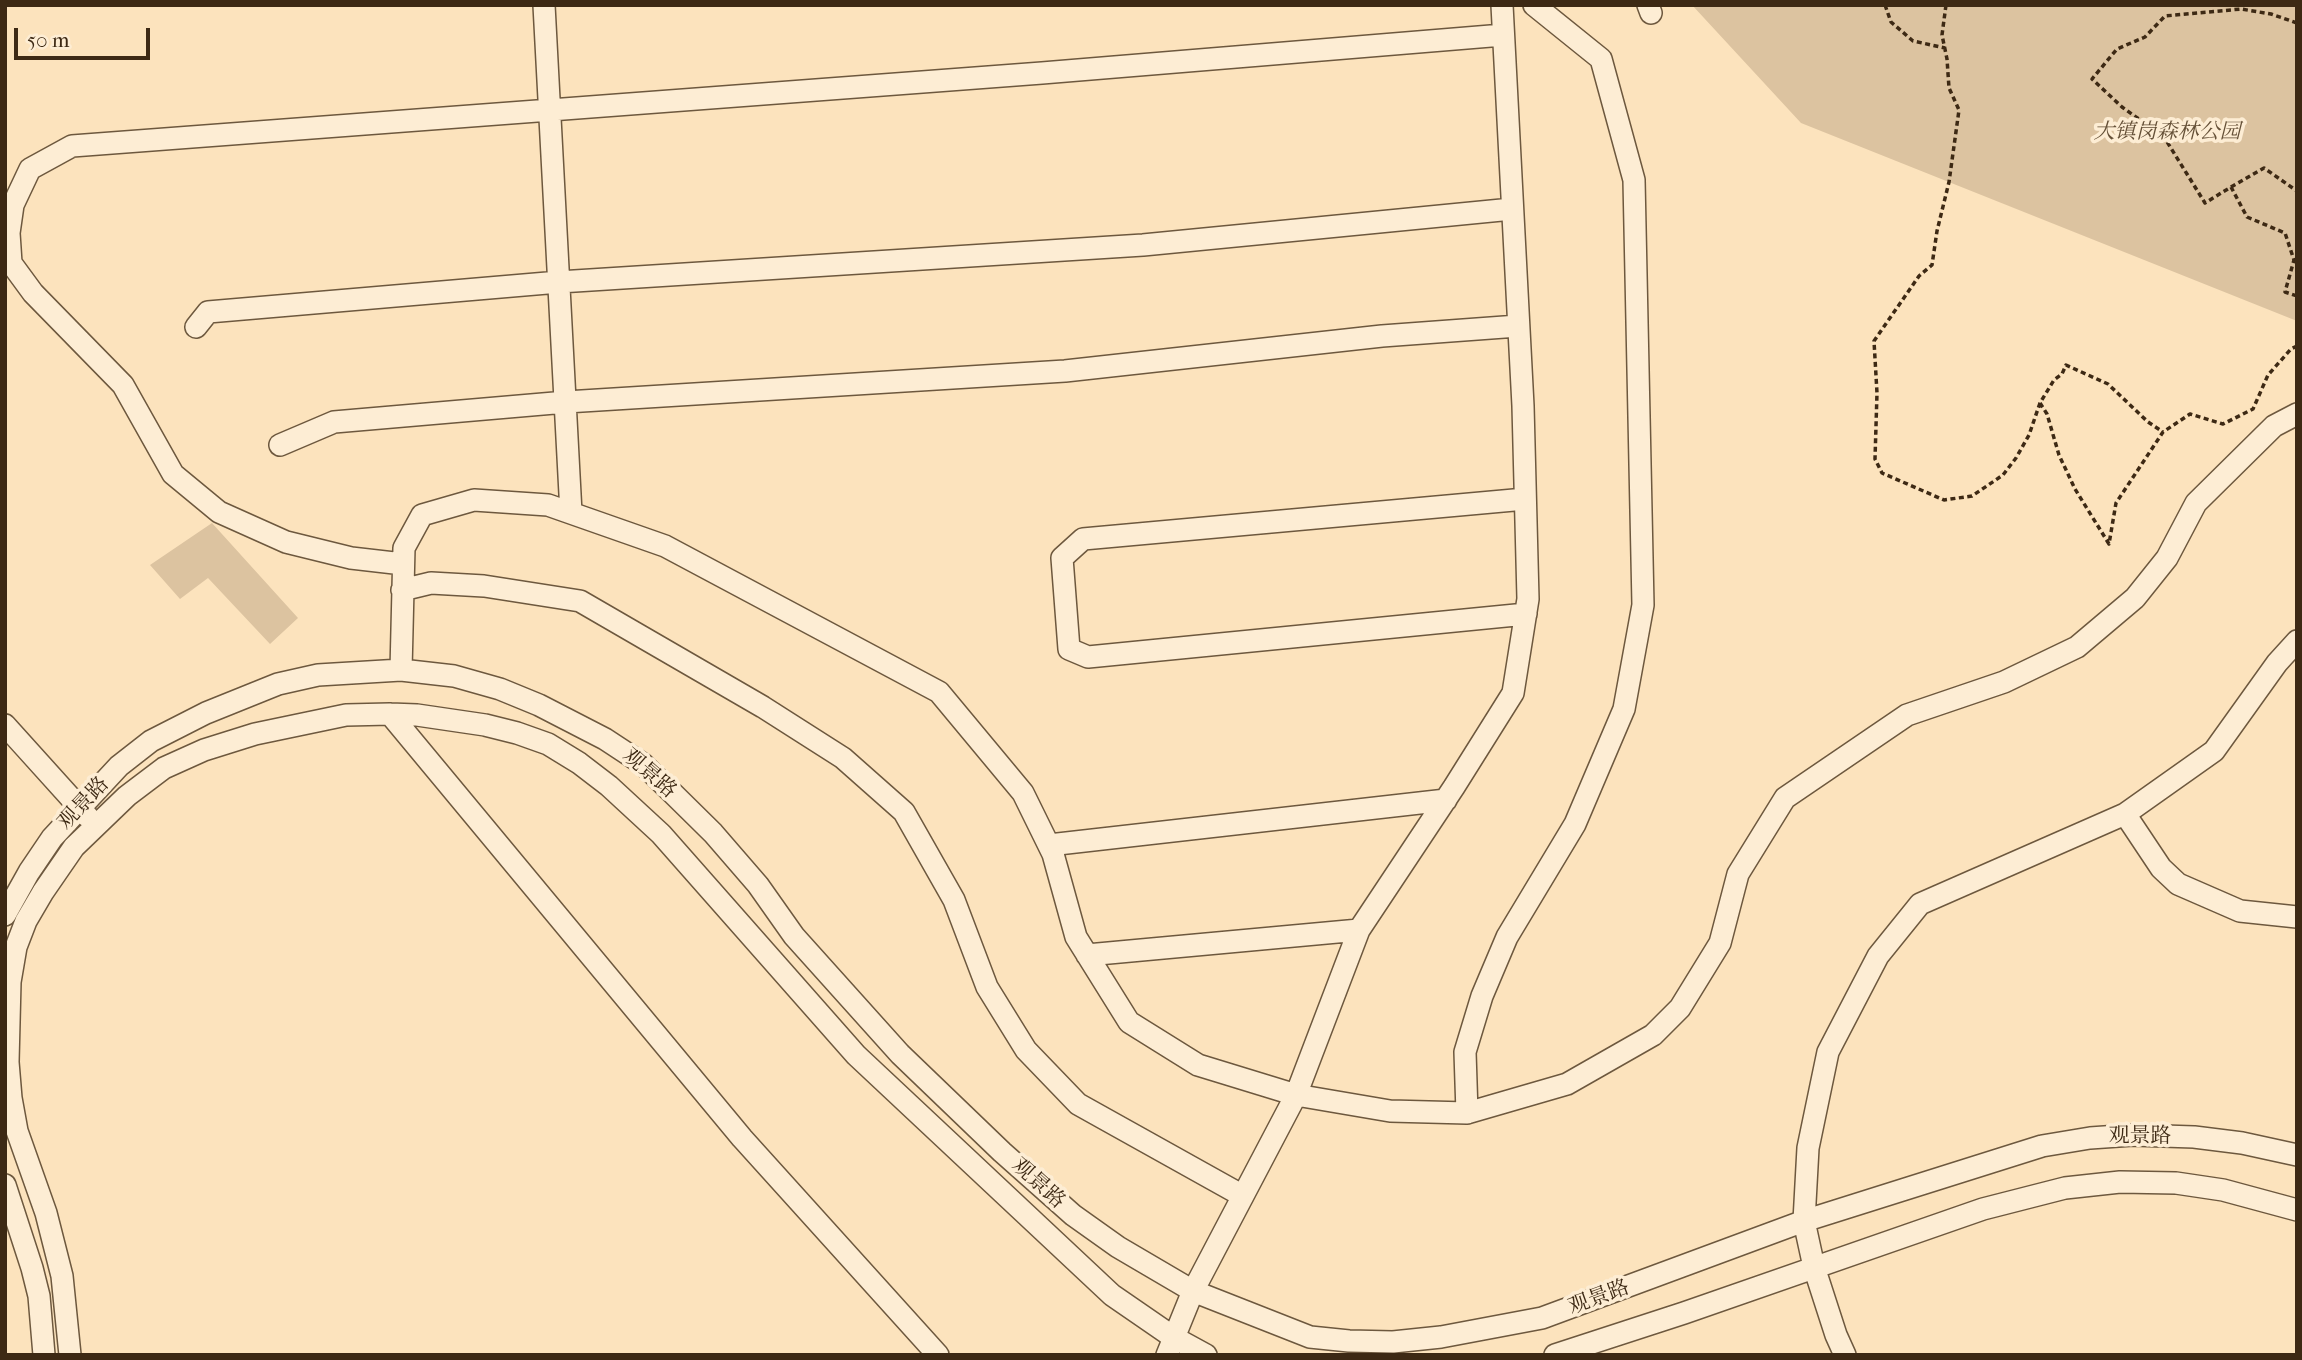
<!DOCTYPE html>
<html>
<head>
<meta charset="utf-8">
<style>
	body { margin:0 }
	#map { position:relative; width:2302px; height:1360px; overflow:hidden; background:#fce3bd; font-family:"IM FELL French Canon",serif }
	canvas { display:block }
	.frame { position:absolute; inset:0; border:7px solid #3d2914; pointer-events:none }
	.scale { position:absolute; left:14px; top:28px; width:136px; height:32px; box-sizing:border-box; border:4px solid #3d2914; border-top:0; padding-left:9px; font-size:21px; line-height:24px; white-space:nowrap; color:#3d2914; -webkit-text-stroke:5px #fdedd4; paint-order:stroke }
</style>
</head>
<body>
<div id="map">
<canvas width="2302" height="1360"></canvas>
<div class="frame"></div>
<div class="scale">50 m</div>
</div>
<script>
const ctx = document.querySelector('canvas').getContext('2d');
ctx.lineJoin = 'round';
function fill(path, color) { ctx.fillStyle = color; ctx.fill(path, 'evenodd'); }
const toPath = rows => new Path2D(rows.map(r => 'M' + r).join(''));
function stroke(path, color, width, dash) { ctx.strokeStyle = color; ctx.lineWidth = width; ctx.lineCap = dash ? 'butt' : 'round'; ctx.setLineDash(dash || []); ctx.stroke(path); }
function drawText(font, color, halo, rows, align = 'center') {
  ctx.font = font + ' "IM FELL French Canon","Noto Serif SC",serif'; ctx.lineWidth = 7; ctx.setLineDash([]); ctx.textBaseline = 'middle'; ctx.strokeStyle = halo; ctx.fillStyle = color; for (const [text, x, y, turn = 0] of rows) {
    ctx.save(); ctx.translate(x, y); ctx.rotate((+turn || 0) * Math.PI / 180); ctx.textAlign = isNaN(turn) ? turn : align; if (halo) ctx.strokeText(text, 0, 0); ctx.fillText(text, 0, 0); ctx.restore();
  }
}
const green = toPath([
	[1692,5,2297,5,2297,321,1801,123],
	[212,523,298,618,270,644,208,578,180,599,150,565]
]);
const path = toPath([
	[1885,5,1891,22,1913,41,1945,48],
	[1946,5,1942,35,1947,59,1949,88,1959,110,1949,182,1937,231,1932,265,1919,276,1874,341,1877,393,1875,459,1882,473,1944,500,1972,496,2003,475,2016,458,2029,435,2040,403,2054,380,2062,374,2066,365,2108,384,2148,422,2163,432],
	[2297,23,2271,14,2241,9,2165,16,2145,37,2117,49,2092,79,2122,107,2164,137,2205,203,2231,187,2247,217,2285,233,2294,260,2285,292,2297,296],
	[2231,187,2264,168,2297,191],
	[2040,403,2047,414,2059,455,2075,489,2109,544,2116,503,2163,432,2190,414,2223,424,2253,409,2268,375,2291,349,2297,346]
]);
const street = toPath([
	[544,5,571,513],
	[1648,5,1651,13],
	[196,327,208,312,559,282,1143,245,1512,209],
	[280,445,334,422,566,402,1065,371,1382,336,1518,326],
	[1525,499,1083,539,1062,558,1069,649,1088,657,1526,614],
	[403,564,351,558,286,542,219,512,173,474,123,385,33,293,11,263,9,233,13,205,30,169,72,146,1042,73,1503,35],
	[402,590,431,583,484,586,580,601,763,707,843,758,904,812,954,900,987,987,1026,1050,1078,1104,1243,1196],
	[401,670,404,548,422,515,474,500,548,505,665,546,939,692,1023,793,1053,854,1076,937,1129,1022,1198,1065,1296,1095,1390,1111,1467,1113,1567,1084,1653,1035,1680,1008,1720,943,1738,874,1785,798,1907,715,2004,682,2077,647,2135,598,2167,558,2196,503,2274,426,2297,414],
	[390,714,742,1138,938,1355],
	[5,725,88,817],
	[2125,814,2161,868,2178,884,2240,911,2297,917],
	[1049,845,1446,800],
	[5,915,29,872,52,838,119,766,151,741,206,713,278,684,318,675,401,670,454,676,500,689,539,705,605,739,643,764,713,833,758,885,794,936,900,1054,1002,1152,1073,1215,1118,1247,1193,1291,1310,1337,1349,1341,1393,1342,1441,1337,1542,1318,1804,1221,2042,1146,2090,1138,2133,1135,2194,1137,2242,1143,2297,1155],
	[1087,955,1359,930],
	[1467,1113,1465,1052,1482,996,1507,937,1575,824,1624,709,1643,605,1634,180,1601,59,1534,5],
	[5,1185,32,1268,39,1296,44,1355],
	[70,1355,62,1276,46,1213,17,1131,11,1098,8,1062,10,982,16,947,26,921,43,892,74,847,127,796,164,768,204,750,255,734,346,715,390,714,417,715,485,725,517,733,548,744,579,763,609,786,661,834,856,1055,1112,1295,1173,1337,1206,1355],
	[1167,1355,1193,1291,1296,1095,1359,930,1454,787,1513,693,1528,599,1523,406,1502,5],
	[1555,1355,1684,1313,1983,1209,2065,1188,2120,1182,2176,1183,2223,1190,2297,1210],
	[1845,1355,1836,1335,1814,1267,1804,1221,1808,1148,1828,1052,1878,956,1920,904,2125,814,2214,751,2277,663,2297,641]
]);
const parkNames = [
	["大镇岗森林公园",2167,133]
];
const streetNames = [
	["观景路",649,774,41],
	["观景路",84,804,-47],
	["观景路",2140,1137],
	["观景路",1038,1184,42],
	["观景路",1599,1298,-20]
];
fill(green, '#dcc3a0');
stroke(street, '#6d583e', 24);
stroke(path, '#3d2914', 3.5, [5, 3.5]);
stroke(street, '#fdedd4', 21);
drawText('italic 21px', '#655037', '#fdedd4', parkNames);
drawText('21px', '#3d2914', '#fdedd4', streetNames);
</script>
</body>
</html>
